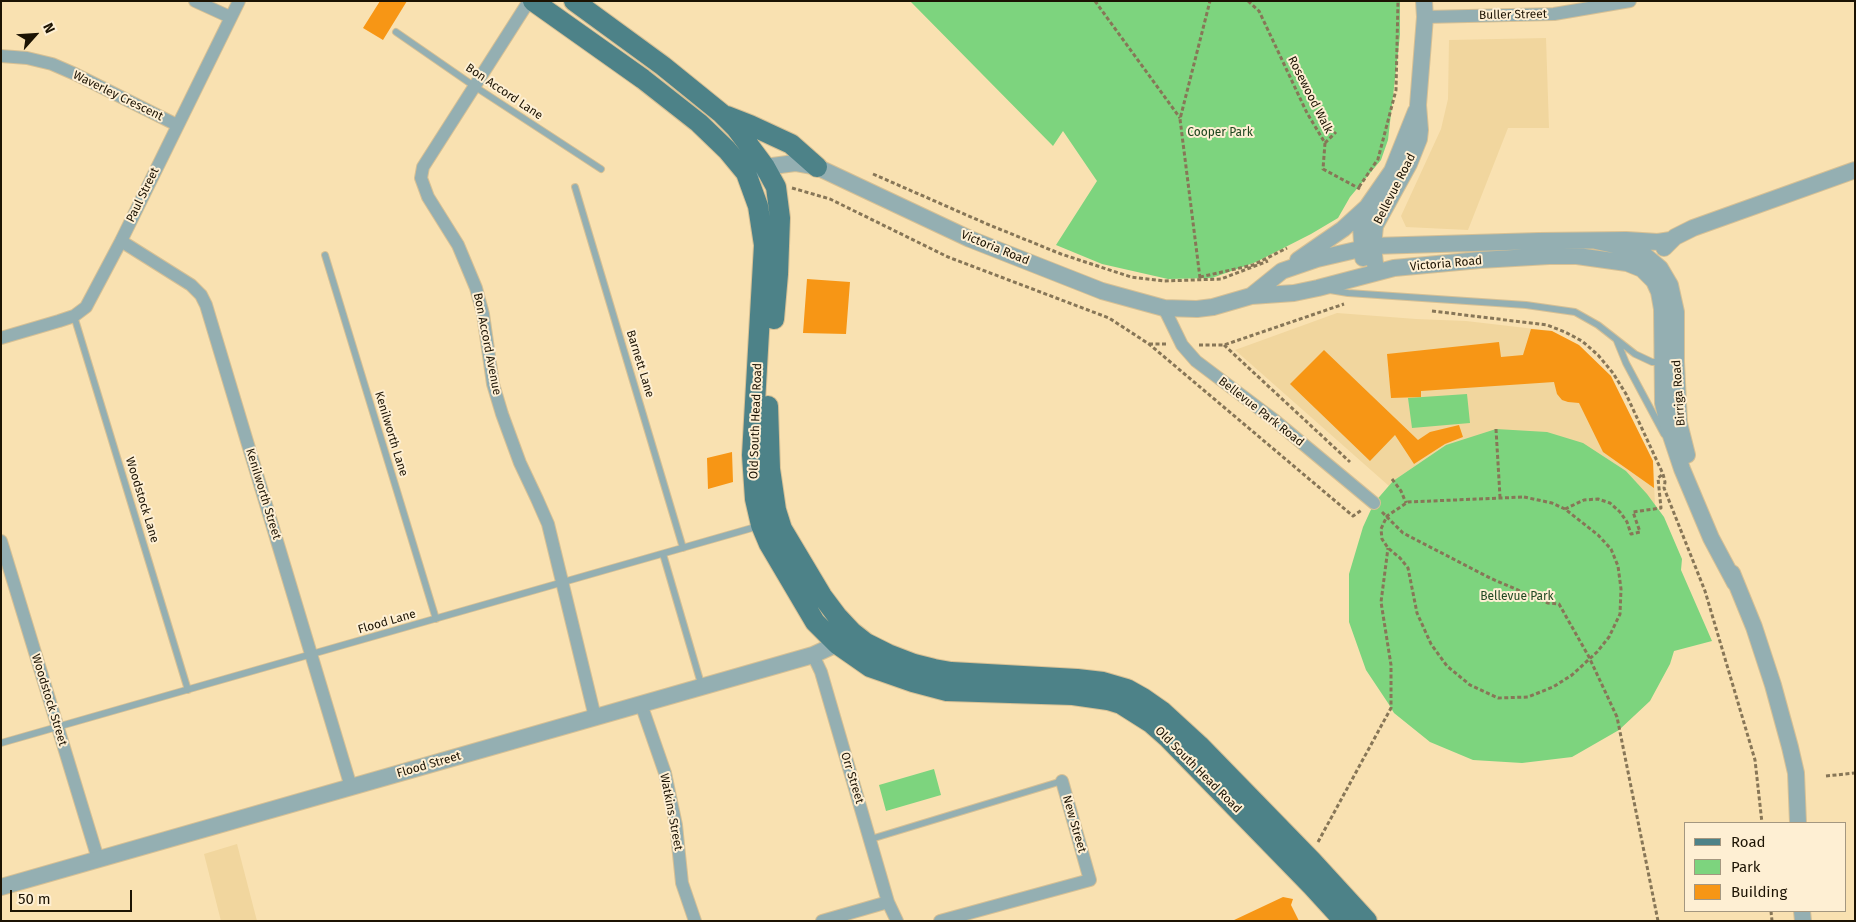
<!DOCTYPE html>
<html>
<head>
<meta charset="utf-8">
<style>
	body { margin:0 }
	#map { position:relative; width:1856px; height:922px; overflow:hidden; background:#f9e1b1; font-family:"Fira Sans",sans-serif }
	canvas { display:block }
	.frame { position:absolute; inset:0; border:2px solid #1c1303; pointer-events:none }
	.legend { position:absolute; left:1684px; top:822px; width:162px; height:90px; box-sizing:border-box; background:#feefd3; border:1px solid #a49780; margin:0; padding:6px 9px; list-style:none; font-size:15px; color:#1c1303 }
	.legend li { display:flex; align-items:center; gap:10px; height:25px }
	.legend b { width:25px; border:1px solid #a49780 }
	.north { position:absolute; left:10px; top:10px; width:50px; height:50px; -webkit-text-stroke:4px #feefd3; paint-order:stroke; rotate:64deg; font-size:14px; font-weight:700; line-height:20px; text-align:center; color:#1c1303 }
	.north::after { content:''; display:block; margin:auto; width:18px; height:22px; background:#1c1303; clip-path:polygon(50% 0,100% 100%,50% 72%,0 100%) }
	.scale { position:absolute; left:10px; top:890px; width:122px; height:22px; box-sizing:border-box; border:2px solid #1c1303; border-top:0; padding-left:6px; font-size:15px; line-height:18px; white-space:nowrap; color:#1c1303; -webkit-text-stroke:4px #feefd3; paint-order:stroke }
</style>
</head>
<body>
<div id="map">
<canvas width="1856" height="922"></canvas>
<div class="frame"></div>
<ul class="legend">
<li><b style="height:6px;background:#4d8288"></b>Road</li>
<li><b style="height:14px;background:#7dd47e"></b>Park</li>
<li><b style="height:14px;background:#f79615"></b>Building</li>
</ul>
<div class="north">N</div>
<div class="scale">50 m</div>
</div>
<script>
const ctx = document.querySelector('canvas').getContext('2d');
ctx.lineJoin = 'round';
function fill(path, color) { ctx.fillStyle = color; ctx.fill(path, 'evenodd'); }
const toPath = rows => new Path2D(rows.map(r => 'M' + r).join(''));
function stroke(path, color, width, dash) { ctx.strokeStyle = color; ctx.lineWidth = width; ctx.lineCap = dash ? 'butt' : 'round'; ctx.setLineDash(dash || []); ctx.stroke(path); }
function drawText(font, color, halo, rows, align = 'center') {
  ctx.font = font + ' "Fira Sans",sans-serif'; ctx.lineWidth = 4; ctx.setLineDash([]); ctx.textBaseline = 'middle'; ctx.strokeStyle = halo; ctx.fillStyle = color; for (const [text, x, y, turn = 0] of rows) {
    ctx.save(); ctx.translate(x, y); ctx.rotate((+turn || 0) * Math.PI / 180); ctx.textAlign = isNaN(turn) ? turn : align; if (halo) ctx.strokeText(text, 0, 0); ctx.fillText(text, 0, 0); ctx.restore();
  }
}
const built = toPath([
	[1546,38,1549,128,1508,128,1468,230,1406,227,1401,216,1441,129,1448,99,1449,40],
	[1337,313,1416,319,1466,321,1552,331,1653,461,1655,505,1626,471,1446,445,1393,481,1389,486,1235,350],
	[237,844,257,921,221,921,204,854]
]);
const green = toPath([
	[910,1,1400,1,1400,35,1388,140,1381,160,1350,197,1338,218,1311,234,1256,262,1212,278,1168,279,1102,264,1056,245,1097,181,1063,131,1053,146],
	[1467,394,1470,423,1412,428,1408,398],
	[1496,429,1547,432,1583,443,1626,471,1647,494,1664,517,1682,559,1681,570,1712,641,1674,651,1670,664,1650,701,1619,730,1572,757,1522,763,1473,760,1430,742,1394,713,1388,703,1366,670,1349,622,1349,574,1363,527,1374,503,1393,481,1446,445],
	[934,769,941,795,886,811,879,785]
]);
const building = toPath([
	[380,1,407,1,383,40,363,28],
	[807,279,850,282,846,334,803,333],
	[1531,329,1552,331,1579,345,1611,376,1653,461,1654,488,1603,452,1579,403,1568,402,1562,400,1557,394,1554,382,1421,391,1421,397,1391,398,1387,354,1499,342,1501,357,1523,355],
	[1324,350,1418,440,1430,432,1459,425,1463,437,1445,444,1414,464,1395,435,1370,461,1290,384],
	[732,452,733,482,708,489,707,458],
	[1283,897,1293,899,1291,905,1299,921,1232,921]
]);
const path = toPath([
	[1095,1,1180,118],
	[1248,1,1259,11,1307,113,1325,143,1323,169,1360,189],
	[1325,143,1336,132],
	[873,174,987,224,1061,254,1131,277,1164,281,1221,279,1268,261],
	[1359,187,1378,159,1396,90,1398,1],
	[792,188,830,199,948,257,1109,318,1149,344,1353,516,1362,510],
	[1200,277,1253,265,1287,248],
	[1200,278,1180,119,1210,1],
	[1432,311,1547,325,1565,332,1582,341,1598,355,1613,373,1626,394,1663,474,1665,482,1664,488,1705,591,1755,760,1762,823],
	[1149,344,1168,344],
	[1199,345,1224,345,1344,304],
	[1224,345,1350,462],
	[1496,429,1500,497],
	[1392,479,1401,491,1406,503],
	[1524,497,1552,503,1565,509,1598,535,1611,549,1618,566,1621,589,1620,614,1609,637,1597,652,1572,675,1553,687,1528,697,1498,698,1470,685,1447,666,1431,644,1417,613,1408,568,1400,558,1388,548,1382,539,1381,529,1387,516,1408,502,1524,497],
	[1565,509,1584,500,1598,499,1610,503,1620,512,1627,522,1631,534,1640,532,1633,512,1661,508,1658,478,1663,474],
	[1382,512,1403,533,1490,578,1548,603,1559,604,1589,657,1617,717,1658,921],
	[1826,776,1855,773],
	[1318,842,1391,708,1391,665,1381,602,1388,548],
	[1771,911,1772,921]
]);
const service = toPath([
	[396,32,474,86,601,169],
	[575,187,683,548],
	[325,255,436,619],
	[1330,290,1348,293,1526,305,1575,312,1598,325,1635,354,1652,362,1661,362],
	[74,316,188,690],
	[1617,341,1626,363,1664,434],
	[663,554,702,687],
	[1,743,759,526],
	[871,839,1062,781]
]);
const minor = toPath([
	[195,1,230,17],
	[529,1,423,167,421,178,428,197,458,245,476,288,483,314,493,384,502,414,520,463,537,499,548,524,595,717],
	[1425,17,1554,14,1630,1],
	[1,56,27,58,52,64,75,74,177,125],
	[121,241,191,285,201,295,206,305,351,787],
	[1164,308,1182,345,1196,361,1273,419,1374,503],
	[1,338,59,321,74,316,86,307,121,241,239,1],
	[1,541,98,859],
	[813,655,821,672,888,902,897,921],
	[641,704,665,773,676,825,682,883,695,921],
	[822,921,888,902],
	[940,921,1090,880,1062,781]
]);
const tertiary = toPath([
	[753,171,765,167,795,163,817,167,970,239,1102,291,1164,308,1197,309,1213,307,1251,296,1294,293,1318,288,1394,268,1480,260,1549,256,1577,256,1627,263,1642,269,1654,281,1659,292,1662,309,1663,403,1670,433,1682,469,1711,538,1735,583],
	[1596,241,1628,248,1647,257,1660,268,1670,285,1676,312,1676,362,1679,423,1687,455],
	[1664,248,1675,237,1693,228,1855,170],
	[1363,258,1361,227,1367,207,1392,171,1416,111],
	[1298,260,1343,229,1366,208],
	[1376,272,1373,246,1375,226,1409,164,1419,139,1420,130,1418,105,1425,17,1424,1],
	[1251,296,1282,271,1317,259,1373,246,1539,241,1626,240,1658,242,1671,240],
	[1732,573,1754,627,1773,685,1790,747,1796,773,1798,823],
	[1,887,813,655,837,644,846,637],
	[1802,911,1803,921]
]);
const primary = toPath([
	[533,1,643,79,699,123,727,150,746,173,758,206,764,245,752,455,755,499,761,525,769,544,815,622,837,644,870,667,913,682,947,691,1073,695,1108,700,1121,704,1151,723,1168,738,1312,886,1344,921],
	[574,1,663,66,721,113,736,128,765,167,776,187,780,218,778,274,774,319],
	[727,116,750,125,791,144,817,167],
	[768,406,770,469,776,510,782,529,822,596,837,616,852,632,866,643,888,654,914,664,934,669,951,672,1077,679,1103,682,1127,689,1143,698,1163,712,1199,745,1312,861,1367,921]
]);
const streetNames = [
	["Buller Street",1513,15,-1],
	["Bon Accord Lane",504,92,34],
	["Rosewood Walk",1310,95,63],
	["Waverley Crescent",118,96,26],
	["Bellevue Road",1395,189,-63],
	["Paul Street",143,195,-64],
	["Victoria Road",995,248,22],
	["Victoria Road",1446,264,-5],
	["Bon Accord Avenue",487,344,79],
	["Barnett Lane",640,364,73],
	["Birriga Road",1679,393,-94],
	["Bellevue Park Road",1261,412,38],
	["Old South Head Road",756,421,-88],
	["Kenilworth Lane",391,434,73],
	["Kenilworth Street",263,494,73],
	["Woodstock Lane",142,500,73],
	["Flood Lane",387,622,-16],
	["Woodstock Street",49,700,73],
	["Flood Street",429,765,-16],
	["Old South Head Road",1198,770,45],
	["Orr Street",852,778,73],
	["Watkins Street",671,812,79],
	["New Street",1074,824,74]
];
const parkNames = [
	["Cooper Park",1220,133],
	["Bellevue Park",1517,597]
];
fill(built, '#f1d69e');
fill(green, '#7dd47e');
fill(building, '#f79615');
stroke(service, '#d6c095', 8);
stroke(minor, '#d6c095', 14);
stroke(tertiary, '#d6c095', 18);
stroke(primary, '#d6c095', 22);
stroke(path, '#877657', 3, [4, 2.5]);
stroke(service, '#94afb2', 6);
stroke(minor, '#94afb2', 12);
stroke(tertiary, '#94afb2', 16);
stroke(primary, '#4d8288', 20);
drawText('12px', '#1c1303', '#feefd3', streetNames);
drawText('12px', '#1f4721', '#feefd3', parkNames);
</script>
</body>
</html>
